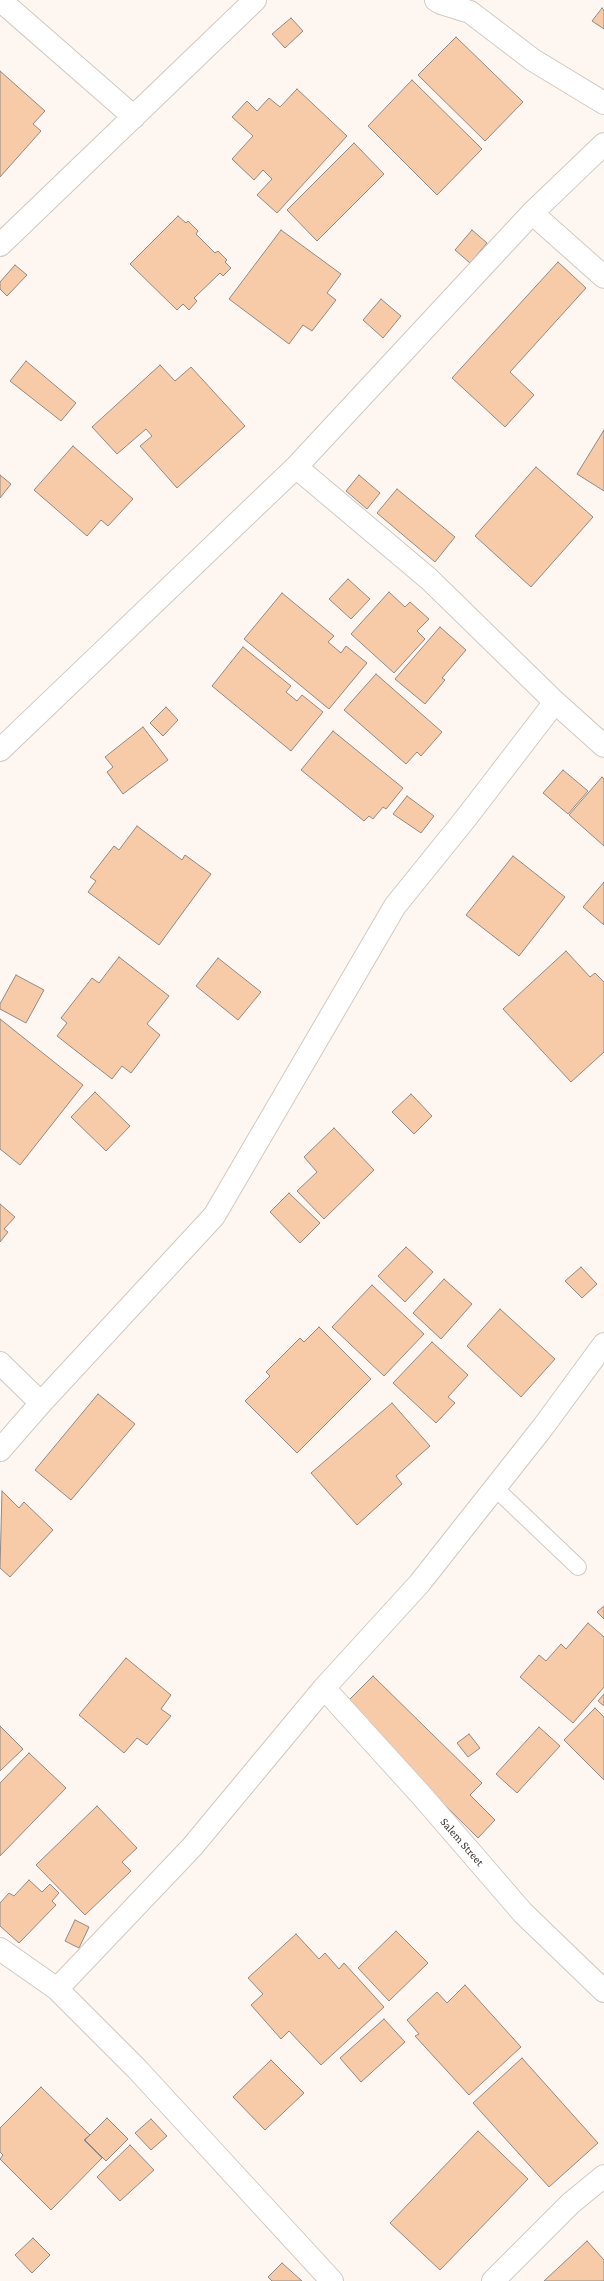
<!DOCTYPE html>
<html>
<head>
<meta charset="utf-8">
<style>
	body { margin:0 }
	canvas { display:block; background:#fef7f1 }
</style>
</head>
<body>
<canvas width="604" height="2281"></canvas>
<script>
const ctx = document.querySelector('canvas').getContext('2d');
ctx.lineJoin = 'round';
function fill(path, color) { ctx.fillStyle = color; ctx.fill(path, 'evenodd'); }
const toPath = rows => new Path2D(rows.map(r => 'M' + r).join(''));
function stroke(path, color, width, dash) { ctx.strokeStyle = color; ctx.lineWidth = width; ctx.lineCap = dash ? 'butt' : 'round'; ctx.setLineDash(dash || []); ctx.stroke(path); }
function drawText(font, color, halo, rows, align = 'center') {
  ctx.font = font + ' "Crimson Pro",serif'; ctx.lineWidth = 3; ctx.setLineDash([]); ctx.textBaseline = 'middle'; ctx.strokeStyle = halo; ctx.fillStyle = color; for (const [text, x, y, turn = 0] of rows) {
    ctx.save(); ctx.translate(x, y); ctx.rotate((+turn || 0) * Math.PI / 180); ctx.textAlign = isNaN(turn) ? turn : align; if (halo) ctx.strokeText(text, 0, 0); ctx.fillText(text, 0, 0); ctx.restore();
  }
}
const building = toPath([
	[602,8,604,10,604,29,592,21,602,8],
	[291,18,303,31,285,48,272,34,291,18],
	[456,37,523,102,485,141,418,75,456,37],
	[0,71,45,111,33,124,41,131,0,177,0,71],
	[412,80,482,149,437,195,368,126,412,80],
	[297,89,347,136,277,213,257,195,272,179,263,170,254,180,232,159,253,136,232,117,247,101,257,111,269,98,280,107,297,89],
	[354,143,384,174,317,241,287,210,354,143],
	[178,216,186,223,188,221,198,231,196,234,215,253,218,251,227,260,225,262,231,268,223,276,220,273,194,298,197,301,189,310,183,304,177,310,130,264,178,216],
	[281,230,341,274,327,293,336,300,312,331,303,325,289,344,229,299,281,230],
	[472,230,487,243,470,263,455,250,472,230],
	[558,262,586,288,510,372,534,395,505,427,452,378,558,262],
	[15,265,27,275,7,296,0,289,0,282,15,265],
	[381,299,401,316,383,338,363,320,381,299],
	[26,361,76,403,61,421,10,381,26,361],
	[160,365,175,381,191,367,245,426,177,488,140,446,152,436,146,429,117,454,92,427,160,365],
	[604,430,604,491,577,474,604,430],
	[73,446,133,499,108,526,101,520,87,536,34,490,73,446],
	[536,467,593,517,531,587,475,536,536,467],
	[0,475,11,484,0,498,0,475],
	[359,475,380,493,367,509,346,491,359,475],
	[397,489,455,537,435,562,377,513,397,489],
	[348,579,370,599,351,619,329,599,348,579],
	[389,592,405,607,410,602,429,619,417,631,425,639,394,673,351,634,389,592],
	[282,593,334,636,328,642,341,653,346,646,367,663,329,709,244,639,282,593],
	[440,627,466,650,442,678,445,680,425,704,395,679,440,627],
	[243,647,291,686,286,692,297,701,302,695,323,712,291,751,212,686,243,647],
	[376,674,442,732,421,756,417,752,406,764,344,710,376,674],
	[166,707,178,720,163,736,150,723,166,707],
	[143,727,168,760,123,794,107,772,113,767,105,757,143,727],
	[333,731,403,788,386,809,383,807,373,819,369,816,364,821,301,770,333,731],
	[563,770,588,791,568,814,543,793,563,770],
	[602,777,604,779,604,846,569,815,602,777],
	[407,796,434,816,421,833,393,814,407,796],
	[137,826,182,860,185,855,211,874,159,945,88,892,96,881,90,877,114,846,119,850,137,826],
	[513,856,565,897,519,956,466,915,513,856],
	[604,882,604,925,583,907,604,882],
	[566,951,590,977,595,973,604,982,604,1052,571,1082,503,1009,566,951],
	[119,957,169,996,147,1024,160,1035,131,1073,122,1066,112,1079,57,1036,67,1023,61,1018,92,978,99,983,119,957],
	[218,958,261,992,238,1020,196,986,218,958],
	[16,975,44,990,26,1023,0,1009,0,1004,16,975],
	[0,1019,83,1085,20,1165,0,1149,0,1019],
	[95,1092,130,1126,106,1151,71,1117,95,1092],
	[411,1094,432,1116,414,1134,392,1112,411,1094],
	[334,1128,374,1170,324,1219,297,1191,317,1172,304,1157,334,1128],
	[289,1193,320,1223,300,1243,270,1212,289,1193],
	[0,1204,15,1217,4,1229,8,1232,0,1242,0,1204],
	[406,1247,433,1272,405,1302,378,1276,406,1247],
	[581,1267,597,1284,582,1298,565,1281,581,1267],
	[444,1279,472,1304,441,1339,413,1313,444,1279],
	[372,1285,424,1334,384,1376,332,1327,372,1285],
	[500,1309,555,1359,521,1397,467,1346,500,1309],
	[319,1327,371,1379,297,1453,245,1401,270,1376,266,1372,300,1338,304,1342,319,1327],
	[432,1342,468,1375,448,1397,455,1403,436,1423,393,1383,432,1342],
	[98,1394,135,1424,71,1500,35,1470,98,1394],
	[392,1403,430,1446,396,1476,402,1484,357,1525,311,1473,392,1403],
	[2,1491,19,1508,24,1502,53,1530,10,1577,0,1568,2,1491],
	[604,1606,604,1619,597,1612,604,1606],
	[588,1623,604,1637,604,1687,573,1723,520,1677,539,1655,546,1661,561,1644,566,1649,588,1623],
	[126,1658,171,1695,161,1709,171,1716,147,1745,137,1738,124,1753,79,1715,126,1658],
	[373,1676,482,1783,470,1795,495,1820,478,1838,344,1705,373,1676],
	[604,1694,604,1706,598,1701,604,1694],
	[595,1708,604,1717,604,1780,564,1740,595,1708],
	[0,1726,23,1749,0,1771,0,1726],
	[539,1727,560,1746,517,1793,496,1774,539,1727],
	[469,1734,480,1748,468,1757,457,1743,469,1734],
	[29,1753,66,1788,0,1856,0,1783,29,1753],
	[97,1806,137,1848,122,1862,131,1871,85,1915,36,1865,97,1806],
	[29,1880,42,1892,50,1884,59,1893,52,1901,56,1905,19,1943,0,1926,0,1903,9,1893,14,1896,29,1880],
	[75,1920,89,1927,79,1948,65,1941,75,1920],
	[396,1931,428,1963,389,2001,358,1968,396,1931],
	[296,1934,319,1959,325,1953,339,1969,344,1963,384,2007,321,2065,289,2031,281,2039,251,2005,263,1994,248,1978,296,1934],
	[465,1985,521,2047,469,2095,415,2036,419,2034,407,2020,437,1992,447,2003,465,1985],
	[384,2019,405,2042,361,2082,340,2058,384,2019],
	[522,2058,598,2143,549,2187,473,2103,522,2058],
	[271,2060,304,2093,265,2130,233,2097,271,2060],
	[41,2087,90,2135,84,2140,102,2158,51,2210,0,2159,3,2155,0,2152,0,2128,41,2087],
	[107,2118,128,2139,106,2161,85,2140,107,2118],
	[151,2119,167,2136,151,2150,135,2133,151,2119],
	[478,2131,528,2179,440,2270,390,2223,478,2131],
	[130,2145,154,2170,120,2201,97,2177,130,2145],
	[33,2238,50,2255,32,2273,15,2255,33,2238],
	[587,2241,604,2260,604,2281,544,2281,587,2241],
	[282,2263,302,2281,272,2281,268,2277,282,2263]
]);
const lane = toPath([
	[495,1488,578,1567]
]);
const street = toPath([
	[0,0,134,117],
	[436,0,441,3,470,12,533,60,604,103],
	[532,213,604,277],
	[0,245,255,0],
	[296,467,429,579,555,702,604,746],
	[0,750,296,467,532,213,604,144],
	[0,1363,41,1403],
	[0,1450,41,1403,214,1216,395,906,466,818,555,702],
	[324,1688,422,1796,523,1913,604,1991],
	[0,1949,57,1989,137,2069,332,2281],
	[57,1989,192,1847,324,1688,419,1584,543,1427,604,1344],
	[493,2281,571,2203,604,2176]
]);
const streetNames = [
	["Salem Street",462,1842,49]
];
fill(building, '#f7cba7');
stroke(building, '#918a84', 1);
stroke(lane, '#d1c9c3', 18);
stroke(street, '#d1c9c3', 24);
stroke(lane, '#fff', 16);
stroke(street, '#fff', 22);
drawText('12px', '#393633', '#fff', streetNames);
</script>
</body>
</html>
